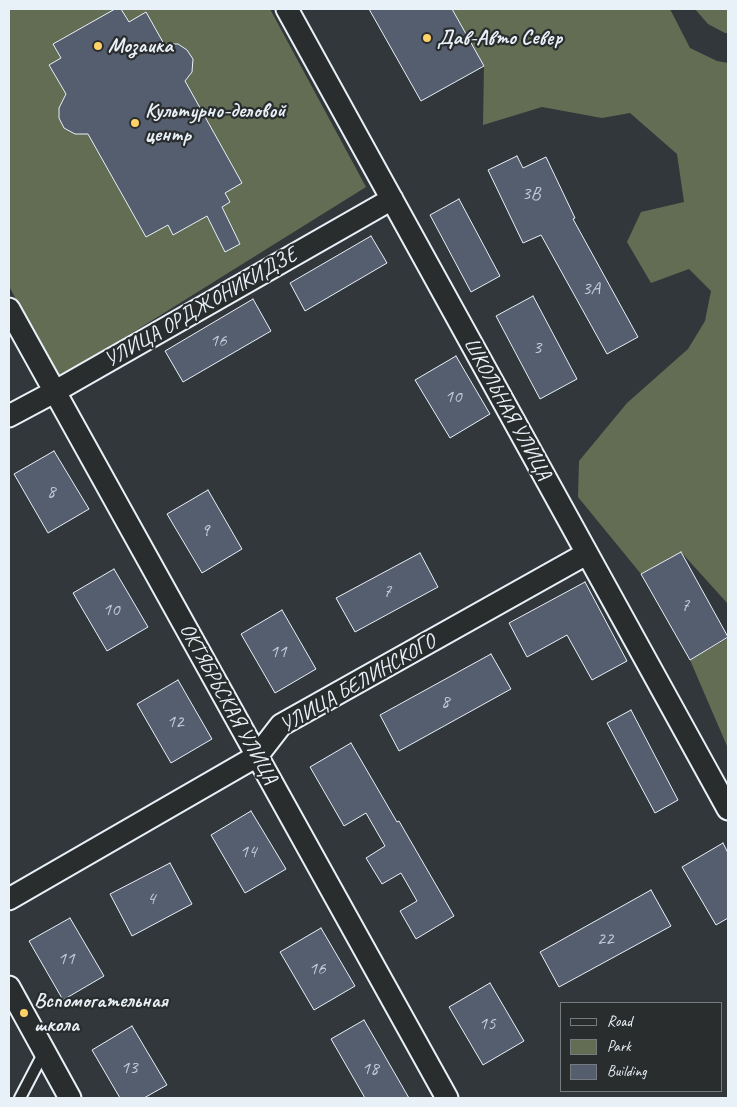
<!DOCTYPE html>
<html>
<head>
<meta charset="utf-8">
<style>
	body { margin:0 }
	#map { position:relative; width:737px; height:1107px; overflow:hidden; background:#32373b; font-family:Caveat,sans-serif }
	canvas { display:block }
	.frame { position:absolute; inset:0; border:10px solid #e8f1f8; pointer-events:none }
	.legend { position:absolute; left:560px; top:1002px; width:162px; height:90px; box-sizing:border-box; background:#2a2d2e; border:1px solid #767b7f; margin:0; padding:6px 9px; list-style:none; font-size:15px; color:#e8f1f8 }
	.legend li { display:flex; align-items:center; gap:10px; height:25px }
	.legend b { width:25px; border:1px solid #767b7f }
</style>
</head>
<body>
<div id="map">
<canvas width="737" height="1107"></canvas>
<div class="frame"></div>
<ul class="legend">
<li><b style="height:6px;background:#2a2d2e"></b>Road</li>
<li><b style="height:14px;background:#636d54"></b>Park</li>
<li><b style="height:14px;background:#545e6f"></b>Building</li>
</ul>
</div>
<script>
const ctx = document.querySelector('canvas').getContext('2d');
ctx.lineJoin = 'round';
function fill(path, color) { ctx.fillStyle = color; ctx.fill(path, 'evenodd'); }
const toPath = rows => new Path2D(rows.map(r => 'M' + r).join(''));
function stroke(path, color, width, dash) { ctx.strokeStyle = color; ctx.lineWidth = width; ctx.lineCap = dash ? 'butt' : 'round'; ctx.setLineDash(dash || []); ctx.stroke(path); }
function drawText(font, color, halo, rows, align = 'center') {
  ctx.font = font + ' Caveat,sans-serif'; ctx.lineWidth = 4.5; ctx.setLineDash([]); ctx.textBaseline = 'middle'; ctx.strokeStyle = halo; ctx.fillStyle = color; for (const [text, x, y, turn = 0] of rows) {
    ctx.save(); ctx.translate(x, y); ctx.rotate((+turn || 0) * Math.PI / 180); ctx.textAlign = isNaN(turn) ? turn : align; if (halo) ctx.strokeText(text, 0, 0); ctx.fillText(text, 0, 0); ctx.restore();
  }
}
const green = toPath([
	[9,9,270,9,366,187,58,379,9,286],
	[452,9,670,9,690,48,717,61,728,63,728,604,681,552,641,574,578,497,579,461,627,403,688,349,705,321,711,291,689,269,651,283,627,242,641,212,684,202,677,154,630,113,602,118,542,107,483,125,484,66],
	[695,9,728,9,728,33,725,33,708,24],
	[728,638,728,745,727,746,690,660]
]);
const building = toPath([
	[115,9,121,9,129,22,146,12,164,44,178,44,187,50,193,59,192,72,185,81,242,183,225,193,230,202,222,207,240,244,225,252,207,216,173,235,168,225,146,237,88,134,75,134,64,128,59,118,59,108,66,94,49,65,61,58,53,44,115,9],
	[369,9,452,9,484,66,421,101,369,9],
	[517,156,523,168,546,157,575,218,573,219,638,337,607,354,541,235,523,243,488,170,517,156],
	[459,199,500,276,471,292,430,215,459,199],
	[371,236,387,263,305,311,290,283,371,236],
	[533,296,577,379,540,399,496,316,533,296],
	[253,299,271,331,183,382,165,351,253,299],
	[456,356,490,414,450,438,415,380,456,356],
	[54,451,89,509,48,533,14,474,54,451],
	[208,490,242,549,202,573,167,514,208,490],
	[681,552,728,637,690,660,641,574,681,552],
	[420,553,438,587,355,632,336,598,420,553],
	[114,569,148,627,107,651,73,593,114,569],
	[585,582,627,661,592,680,567,635,527,657,509,623,585,582],
	[282,610,316,669,275,693,241,634,282,610],
	[491,654,511,689,399,751,380,715,491,654],
	[178,680,212,739,171,763,137,704,178,680],
	[631,710,678,800,655,813,607,723,631,710],
	[351,743,397,822,399,821,454,916,416,939,400,911,417,901,401,873,382,884,366,858,385,846,366,813,344,826,310,767,351,743],
	[251,811,286,869,245,893,211,835,251,811],
	[723,843,728,853,728,918,716,925,682,867,723,843],
	[170,863,192,904,132,936,110,894,170,863],
	[651,890,671,926,559,987,540,952,651,890],
	[70,918,104,976,63,1000,29,941,70,918],
	[321,928,355,986,314,1010,280,952,321,928],
	[490,983,524,1041,483,1065,449,1007,490,983],
	[364,1020,409,1098,365,1098,331,1039,364,1020],
	[132,1026,167,1085,144,1098,120,1098,92,1050,132,1026]
]);
const lane = toPath([
	[20,1098,44,1052]
]);
const street = toPath([
	[287,9,728,809],
	[9,309,447,1098],
	[9,416,54,392,392,199],
	[9,899,257,756,281,725,586,554],
	[9,987,70,1098]
]);
const markers = [
	[427,38,5,"#ffd166"],
	[98,46,5,"#ffd166"],
	[135,123,5,"#ffd166"],
	[24,1013,5,"#ffd166"]
];
const numberNames = [
	["3В",531,194],
	["3А",591,289],
	["16",218,341],
	["3",537,348],
	["10",453,397],
	["8",51,492],
	["9",205,531],
	["7",387,592],
	["7",685,606],
	["10",111,610],
	["11",278,652],
	["8",445,702],
	["12",175,722],
	["14",248,852],
	["4",151,899],
	["22",605,939],
	["11",66,959],
	["16",317,969],
	["15",487,1024],
	["13",129,1068],
	["18",370,1069]
];
const poiNames = [
	["Дав-Авто Север",437,38],
	["Мозаика",108,46],
	["Культурно-деловой",145,111],
	["центр",145,135],
	["Вспомогательная",34,1001],
	["школа",34,1025]
];
const streetNames = [
	["УЛИЦА ОРДЖОНИКИДЗЕ",201,308,-30],
	["ШКОЛЬНАЯ УЛИЦА",507,409,61],
	["УЛИЦА БЕЛИНСКОГО",358,684,-30],
	["ОКТЯБРЬСКАЯ УЛИЦА",228,704,61]
];
fill(green, '#636d54');
fill(building, '#545e6f');
stroke(building, '#e8f1f8', 1);
stroke(lane, '#e8f1f8', 14);
stroke(street, '#e8f1f8', 25);
stroke(lane, '#2a2d2e', 10);
stroke(street, '#2a2d2e', 21);
for (const [x, y, r, color] of markers) { const dot = new Path2D(); dot.arc(x, y, r, 0, 2 * Math.PI); ctx.fillStyle = color; ctx.fill(dot); stroke(dot, '#2a2d2e', 2); }
drawText('19px', '#c3ccd6', null, numberNames);
drawText('bold 21px', '#e8f1f8', '#2a2d2e', poiNames, 'left');
drawText('21px', '#e8f1f8', '#2a2d2e', streetNames);
</script>
</body>
</html>
